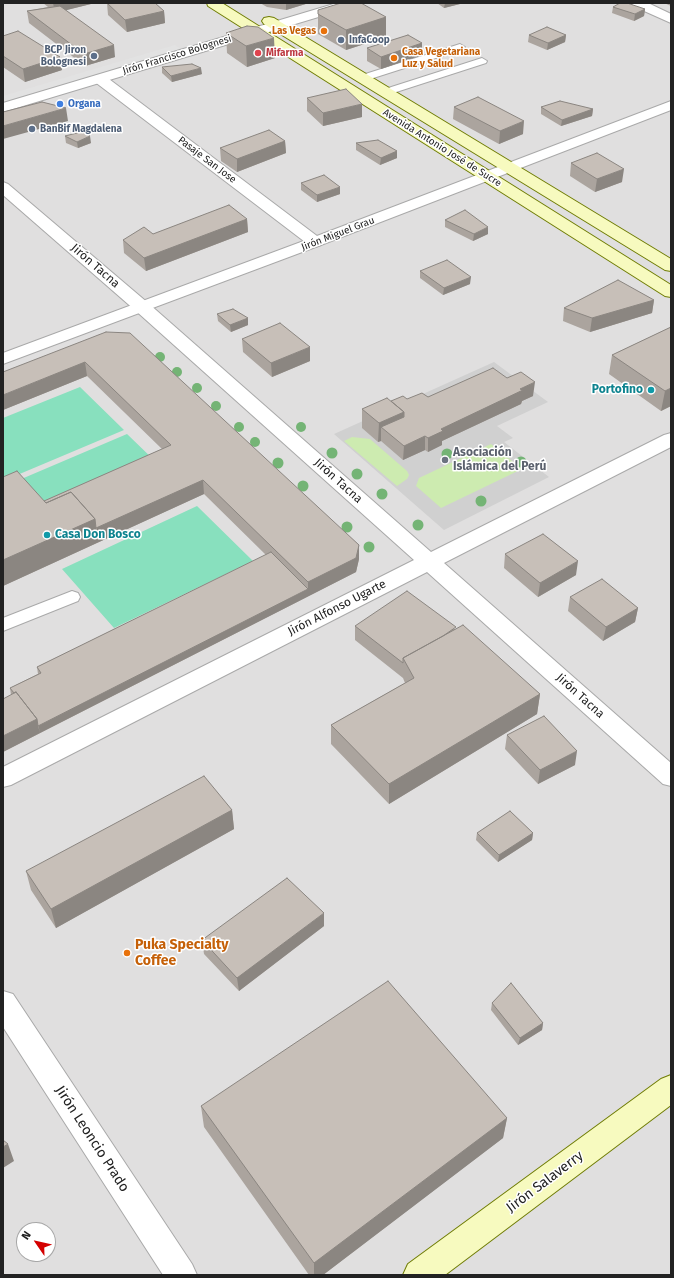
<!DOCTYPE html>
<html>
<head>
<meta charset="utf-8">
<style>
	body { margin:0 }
	#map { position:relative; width:674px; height:1278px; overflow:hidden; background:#f2efe9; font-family:"Fira Sans",sans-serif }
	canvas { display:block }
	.frame { position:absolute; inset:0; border:4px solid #222; pointer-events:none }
	.north { position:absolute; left:16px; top:1222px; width:40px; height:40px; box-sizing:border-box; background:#fff; border:1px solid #a7a7a7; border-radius:50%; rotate:304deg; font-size:11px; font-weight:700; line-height:16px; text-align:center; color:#222 }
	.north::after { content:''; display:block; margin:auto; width:14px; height:18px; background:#d40000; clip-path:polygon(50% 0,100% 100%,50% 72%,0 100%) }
</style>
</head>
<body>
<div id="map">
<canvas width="674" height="1278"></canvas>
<div class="frame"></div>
<div class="north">N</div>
</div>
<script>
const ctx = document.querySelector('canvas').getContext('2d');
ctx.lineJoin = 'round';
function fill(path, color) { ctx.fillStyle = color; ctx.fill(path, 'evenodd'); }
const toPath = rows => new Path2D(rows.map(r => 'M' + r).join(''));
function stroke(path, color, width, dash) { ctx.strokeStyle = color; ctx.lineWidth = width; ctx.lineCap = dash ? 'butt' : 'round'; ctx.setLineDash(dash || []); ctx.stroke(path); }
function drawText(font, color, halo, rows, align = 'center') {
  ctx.font = font + ' "Fira Sans",sans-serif'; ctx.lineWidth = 3; ctx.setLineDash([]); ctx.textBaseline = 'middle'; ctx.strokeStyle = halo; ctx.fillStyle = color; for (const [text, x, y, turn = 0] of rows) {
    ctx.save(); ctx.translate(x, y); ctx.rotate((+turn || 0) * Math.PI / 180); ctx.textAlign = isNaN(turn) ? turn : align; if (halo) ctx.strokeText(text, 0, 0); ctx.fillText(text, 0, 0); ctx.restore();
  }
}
const residential = toPath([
	[3,3,671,3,671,1275,3,1275],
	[24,1230,48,1230,48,1254,24,1254]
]);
const religious = toPath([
	[494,362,548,402,497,426,513,438,504,442,549,477,444,530,334,434]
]);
const grass = toPath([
	[352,437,370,439,407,471,409,475,407,479,397,486,344,441],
	[491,444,522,469,441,508,416,486,419,478]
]);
const pitch = toPath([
	[80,387,124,430,3,481,3,418],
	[127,434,156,462,46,511,19,480],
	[197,506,253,561,114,628,62,569]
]);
const parking = toPath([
	[175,45,181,49,3,102,3,96]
]);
const service = toPath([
	[460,44,465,47,464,49,367,80,359,80,358,78,359,76,460,44],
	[482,58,487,61,486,63,390,94,386,95,381,92,382,90,482,58],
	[72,591,78,593,80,597,78,601,3,631,3,618,72,591]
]);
const minor = toPath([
	[632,3,648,3,671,14,671,23,633,6,632,3],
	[100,75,105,76,321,239,323,242,321,245,315,247,309,245,95,82,93,79,95,76,100,75],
	[3,182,8,184,148,303,431,552,664,435,671,433,671,447,444,563,671,763,671,786,663,784,427,572,11,785,3,787,3,767,414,560,136,311,3,195,3,182],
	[3,991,13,994,192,1264,197,1275,163,1275,3,1027,3,991]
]);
const tertiary = toPath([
	[337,3,356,3,355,6,3,112,3,103,337,3],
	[671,101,671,110,321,245,3,364,3,353,309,239,671,101]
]);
const secondary = toPath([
	[207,3,222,3,671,285,671,297,665,296,208,6,207,3],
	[269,17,274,18,671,259,671,271,665,270,264,24,262,21,264,18,269,17],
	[671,1075,671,1105,445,1275,403,1275,408,1264,661,1079,671,1075]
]);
const trees = [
	[160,357,5],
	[177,372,5],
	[197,388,5],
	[216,406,5],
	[239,427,5],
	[301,427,5],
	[255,442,5],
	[332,453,5.5],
	[447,454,5.5],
	[521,462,5.5],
	[278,463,5.5],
	[357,474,5.5],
	[303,486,5.5],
	[382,494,5.5],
	[481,501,5.5],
	[418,525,5.5],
	[347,527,5.5],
	[369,547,5.5]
];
const wall = toPath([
	[43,3,95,3,66,10,115,57,85,66,29,23,27,11,48,7],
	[107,3,164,11,165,23,127,32,108,15],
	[260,3,309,3,286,10,267,7],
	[437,3,464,3,444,8],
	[664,3,671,3,671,6],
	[613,7,645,9,644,16,634,21,612,13],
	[318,14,386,17,386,37,346,50,318,34],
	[226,33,275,58,247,67,227,53],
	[529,35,566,35,565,42,547,50,528,42],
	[3,36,62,70,25,82,3,67],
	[422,43,422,55,381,69,367,61,367,48],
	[162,67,202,74,172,82,162,73],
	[307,98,362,117,323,126,307,111],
	[454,107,523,134,499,144,453,119],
	[541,107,593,109,592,116,561,126,541,114],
	[65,136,91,143,78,148,66,143],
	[285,141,286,153,237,172,221,161,220,148],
	[356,143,397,151,397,158,380,165,356,150],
	[571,163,622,182,595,192,570,176],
	[301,183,340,194,317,202,301,190],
	[247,219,248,232,146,271,124,253,123,240,153,234],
	[445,220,488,234,473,241,445,227],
	[420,271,470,284,443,295,420,278],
	[654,300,652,313,590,332,563,321,564,308],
	[217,314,248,325,231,332,218,321],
	[671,327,671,406,661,411,609,374,612,355],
	[106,332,359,545,359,559,356,572,3,752,3,699,11,695,10,688,38,674,37,667,266,555,204,494,3,586,3,477,44,501,162,449,87,376,3,410],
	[242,339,310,361,272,377,243,352],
	[507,378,533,396,522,401,521,404,442,441,442,445,428,452,425,450,403,460,381,441,378,442,362,428,362,409,391,401,428,397],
	[505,554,576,575,538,597,504,568],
	[570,597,638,608,635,622,603,641,568,611],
	[355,626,456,629,540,694,537,714,389,804,331,744,331,725,405,683,403,678,355,640],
	[507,735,575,765,538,784,505,749],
	[232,810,234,829,56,928,31,890,26,871],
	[477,833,533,833,532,840,498,862,476,840],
	[324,926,239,991,204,954,202,940],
	[492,1003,543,1023,542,1030,518,1045,491,1010],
	[201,1106,507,1118,503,1138,323,1275,309,1275,204,1127]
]);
const shadedWall = toPath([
	[53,3,95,3,55,13],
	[286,3,309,3,286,10],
	[445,3,464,3,444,8],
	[645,9,644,16,634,21,635,14],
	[164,11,165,23,127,32,125,20],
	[386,17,386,37,346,50,346,30],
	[566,35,565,42,547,50,548,43],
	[274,38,275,58,247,67,246,46],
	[422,43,422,55,381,69,381,57],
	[114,45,115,57,85,66,84,54],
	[60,57,62,70,25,82,23,69],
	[201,68,202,74,172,82,171,76],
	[362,104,362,117,323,126,323,113],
	[66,108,68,121,3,139,3,126],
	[593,109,592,116,561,126,562,120],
	[524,121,523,134,499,144,500,131],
	[90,136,91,143,78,148,77,142],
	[285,141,286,153,237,172,237,159],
	[397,151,397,158,380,165,381,158],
	[624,169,622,182,595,192,597,179],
	[340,187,340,194,317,202,317,195],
	[247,219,248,232,146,271,144,258],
	[488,227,488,234,473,241,474,234],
	[471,277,470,284,443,295,444,288],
	[654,300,652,313,590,332,592,318],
	[248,318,248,325,231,332,230,325],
	[310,347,310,361,272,377,271,363],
	[85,362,87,376,3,410,3,395],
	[535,382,533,396,522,401,521,404,442,441,442,445,428,452,428,438,441,429,520,389],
	[671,388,671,406,661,411,665,391],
	[404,412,403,431,381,427,381,441,378,442,379,423],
	[425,436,425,450,403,460,404,446],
	[203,480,204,494,99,542,96,528],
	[95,519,99,542,3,586,3,560],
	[359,545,359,559,356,572,40,733,38,726,308,589,308,582],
	[578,561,576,575,538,597,540,583],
	[638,608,635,622,603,641,606,627],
	[540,694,537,714,389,804,389,784],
	[37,719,40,733,3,752,3,736],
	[577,751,575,765,538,784,540,770],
	[232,810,234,829,56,928,51,909],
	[533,833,532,840,498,862,499,855],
	[324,913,324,926,239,991,237,978],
	[543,1023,542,1030,518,1045,520,1038],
	[507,1118,503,1138,323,1275,314,1275,314,1263],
	[8,1144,14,1161,3,1168,3,1147]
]);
const building = toPath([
	[107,3,155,3,164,11,125,20,107,3],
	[341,3,361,3,386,17,346,30,318,14,318,10,341,3],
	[620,3,627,3,645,9,635,14,613,7,620,3],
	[60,6,114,45,84,54,27,11,60,6],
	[247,26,258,27,274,38,246,46,226,33,247,26],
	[547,27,566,35,548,43,529,35,547,27],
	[18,31,60,57,23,69,3,56,3,36,18,31],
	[408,35,422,43,381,57,367,48,408,35],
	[192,64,201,68,171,76,162,67,192,64],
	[346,89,362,104,323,113,307,98,346,89],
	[478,97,524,121,500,131,454,107,478,97],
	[560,101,593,109,562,120,541,107,560,101],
	[42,102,66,108,3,126,3,112,42,102],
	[269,130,285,141,237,159,220,148,269,130],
	[85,131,90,136,77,142,65,136,85,131],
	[378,140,397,151,381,158,356,143,378,140],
	[597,153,624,169,597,179,571,163,597,153],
	[324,175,340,187,317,195,301,183,324,175],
	[229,205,247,219,144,258,123,240,144,227,153,234,229,205],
	[465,210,488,227,474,234,445,220,465,210],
	[447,260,471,277,444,288,420,271,447,260],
	[618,280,654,300,592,318,564,308,618,280],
	[233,309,248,318,230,325,217,314,233,309],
	[280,323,310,347,271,363,242,339,280,323],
	[671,327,671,388,665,391,612,355,671,327],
	[106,332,130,333,359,545,356,558,308,582,203,480,96,528,95,519,71,492,46,503,44,501,171,445,85,362,3,395,3,372,106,332],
	[493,368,507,378,521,372,535,382,520,389,523,390,441,429,443,431,428,438,425,436,404,446,381,427,404,417,404,412,391,401,403,396,407,399,422,393,428,397,493,368],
	[387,398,404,412,379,423,362,409,387,398],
	[17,471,46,503,71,492,95,519,3,560,3,477,17,471],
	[543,534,578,561,540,583,505,554,543,534],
	[271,552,308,589,38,726,37,719,16,692,14,693,10,688,41,673,37,667,271,552],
	[602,579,638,608,606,627,570,597,602,579],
	[407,591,456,627,443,636,403,658,403,663,355,626,407,591],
	[463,625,540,694,389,784,331,725,414,678,403,658,463,625],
	[16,692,37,719,3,736,3,699,16,692],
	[544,716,577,751,540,770,507,735,544,716],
	[204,776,232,810,51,909,26,871,204,776],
	[510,811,533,833,499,855,477,833,510,811],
	[287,878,324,913,237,978,202,940,287,878],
	[388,981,507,1118,314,1263,201,1106,388,981],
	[511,983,543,1023,520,1038,492,1003,511,983],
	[3,1140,8,1144,3,1147,3,1140]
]);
const markers = [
	[324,31,4,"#e8710a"],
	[341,40,4,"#5c6f8a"],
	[258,53,4,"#e0444e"],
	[94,56,4,"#5c6f8a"],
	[394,58,4,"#e8710a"],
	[60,104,4,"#3f7fe0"],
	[32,129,4,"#5c6f8a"],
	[651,390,4,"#0f9aa8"],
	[445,460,4,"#6b7280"],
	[47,535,4,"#0f9aa8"],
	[127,953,4,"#e8710a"]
];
const farFoodnames = [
	["Las Vegas",316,31],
	["Casa Vegetariana",402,52,"left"],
	["Luz y Salud",402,64,"left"]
];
const farServicenames = [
	["InfaCoop",349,40],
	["BCP Jiron",86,50,"right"],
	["Bolognesi",86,62,"right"],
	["BanBif Magdalena",40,129]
];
const farHealthnames = [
	["Mifarma",266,53]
];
const farStreetnames = [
	["Jirón Francisco Bolognesi",177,55,-17],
	["Avenida Antonio José de Sucre",442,148,32],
	["Pasaje San Jose",207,160,37],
	["Jirón Miguel Grau",338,234,-21]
];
const farShopnames = [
	["Organa",68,104]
];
const streetNames = [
	["Jirón Tacna",95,266,41],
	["Jirón Tacna",338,481,42],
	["Jirón Alfonso Ugarte",337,608,-27],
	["Jirón Tacna",580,696,42]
];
const cultureNames = [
	["Portofino",643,390],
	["Casa Don Bosco",55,535,"left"]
];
const worshipNames = [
	["Asociación",453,453],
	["Islámica del Perú",453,467]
];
const nearFoodnames = [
	["Puka Specialty",135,945],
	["Coffee",135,961]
];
const nearStreetnames = [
	["Jirón Leoncio Prado",92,1139,57],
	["Jirón Salaverry",545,1182,-37]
];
fill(residential, '#e0dfdf');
fill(religious, '#d0d0d0');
fill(grass, '#cdebb0');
fill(pitch, '#88e0be');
fill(parking, '#e2e2e2');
stroke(service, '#a9a9a9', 2);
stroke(minor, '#a9a9a9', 2);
stroke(tertiary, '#a9a9a9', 2);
stroke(secondary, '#707d05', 2);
fill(service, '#fff');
fill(minor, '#fff');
fill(tertiary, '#fff');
fill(secondary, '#f7fabf');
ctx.fillStyle = '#74b475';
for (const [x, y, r] of trees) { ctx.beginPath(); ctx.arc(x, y, r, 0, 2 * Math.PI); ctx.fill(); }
fill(wall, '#aba49e');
fill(shadedWall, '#8b8681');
fill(building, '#c7bfb8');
stroke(building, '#8b8681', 1);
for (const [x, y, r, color] of markers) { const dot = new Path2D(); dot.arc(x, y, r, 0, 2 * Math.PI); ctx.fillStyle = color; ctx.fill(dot); stroke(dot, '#fff', 1.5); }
drawText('bold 10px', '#c56008', '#fff', farFoodnames, 'right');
drawText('bold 10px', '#4e5e75', '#fff', farServicenames, 'left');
drawText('bold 10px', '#be3a42', '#fff', farHealthnames, 'left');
drawText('10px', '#222', '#fff', farStreetnames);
drawText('bold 10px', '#366cbe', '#fff', farShopnames, 'left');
drawText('12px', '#222', '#fff', streetNames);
drawText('bold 12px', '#0d838f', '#fff', cultureNames, 'right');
drawText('bold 12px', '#5b616d', '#fff', worshipNames, 'left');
drawText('bold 14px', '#c56008', '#fff', nearFoodnames, 'left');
drawText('14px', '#222', '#fff', nearStreetnames);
</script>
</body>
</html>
